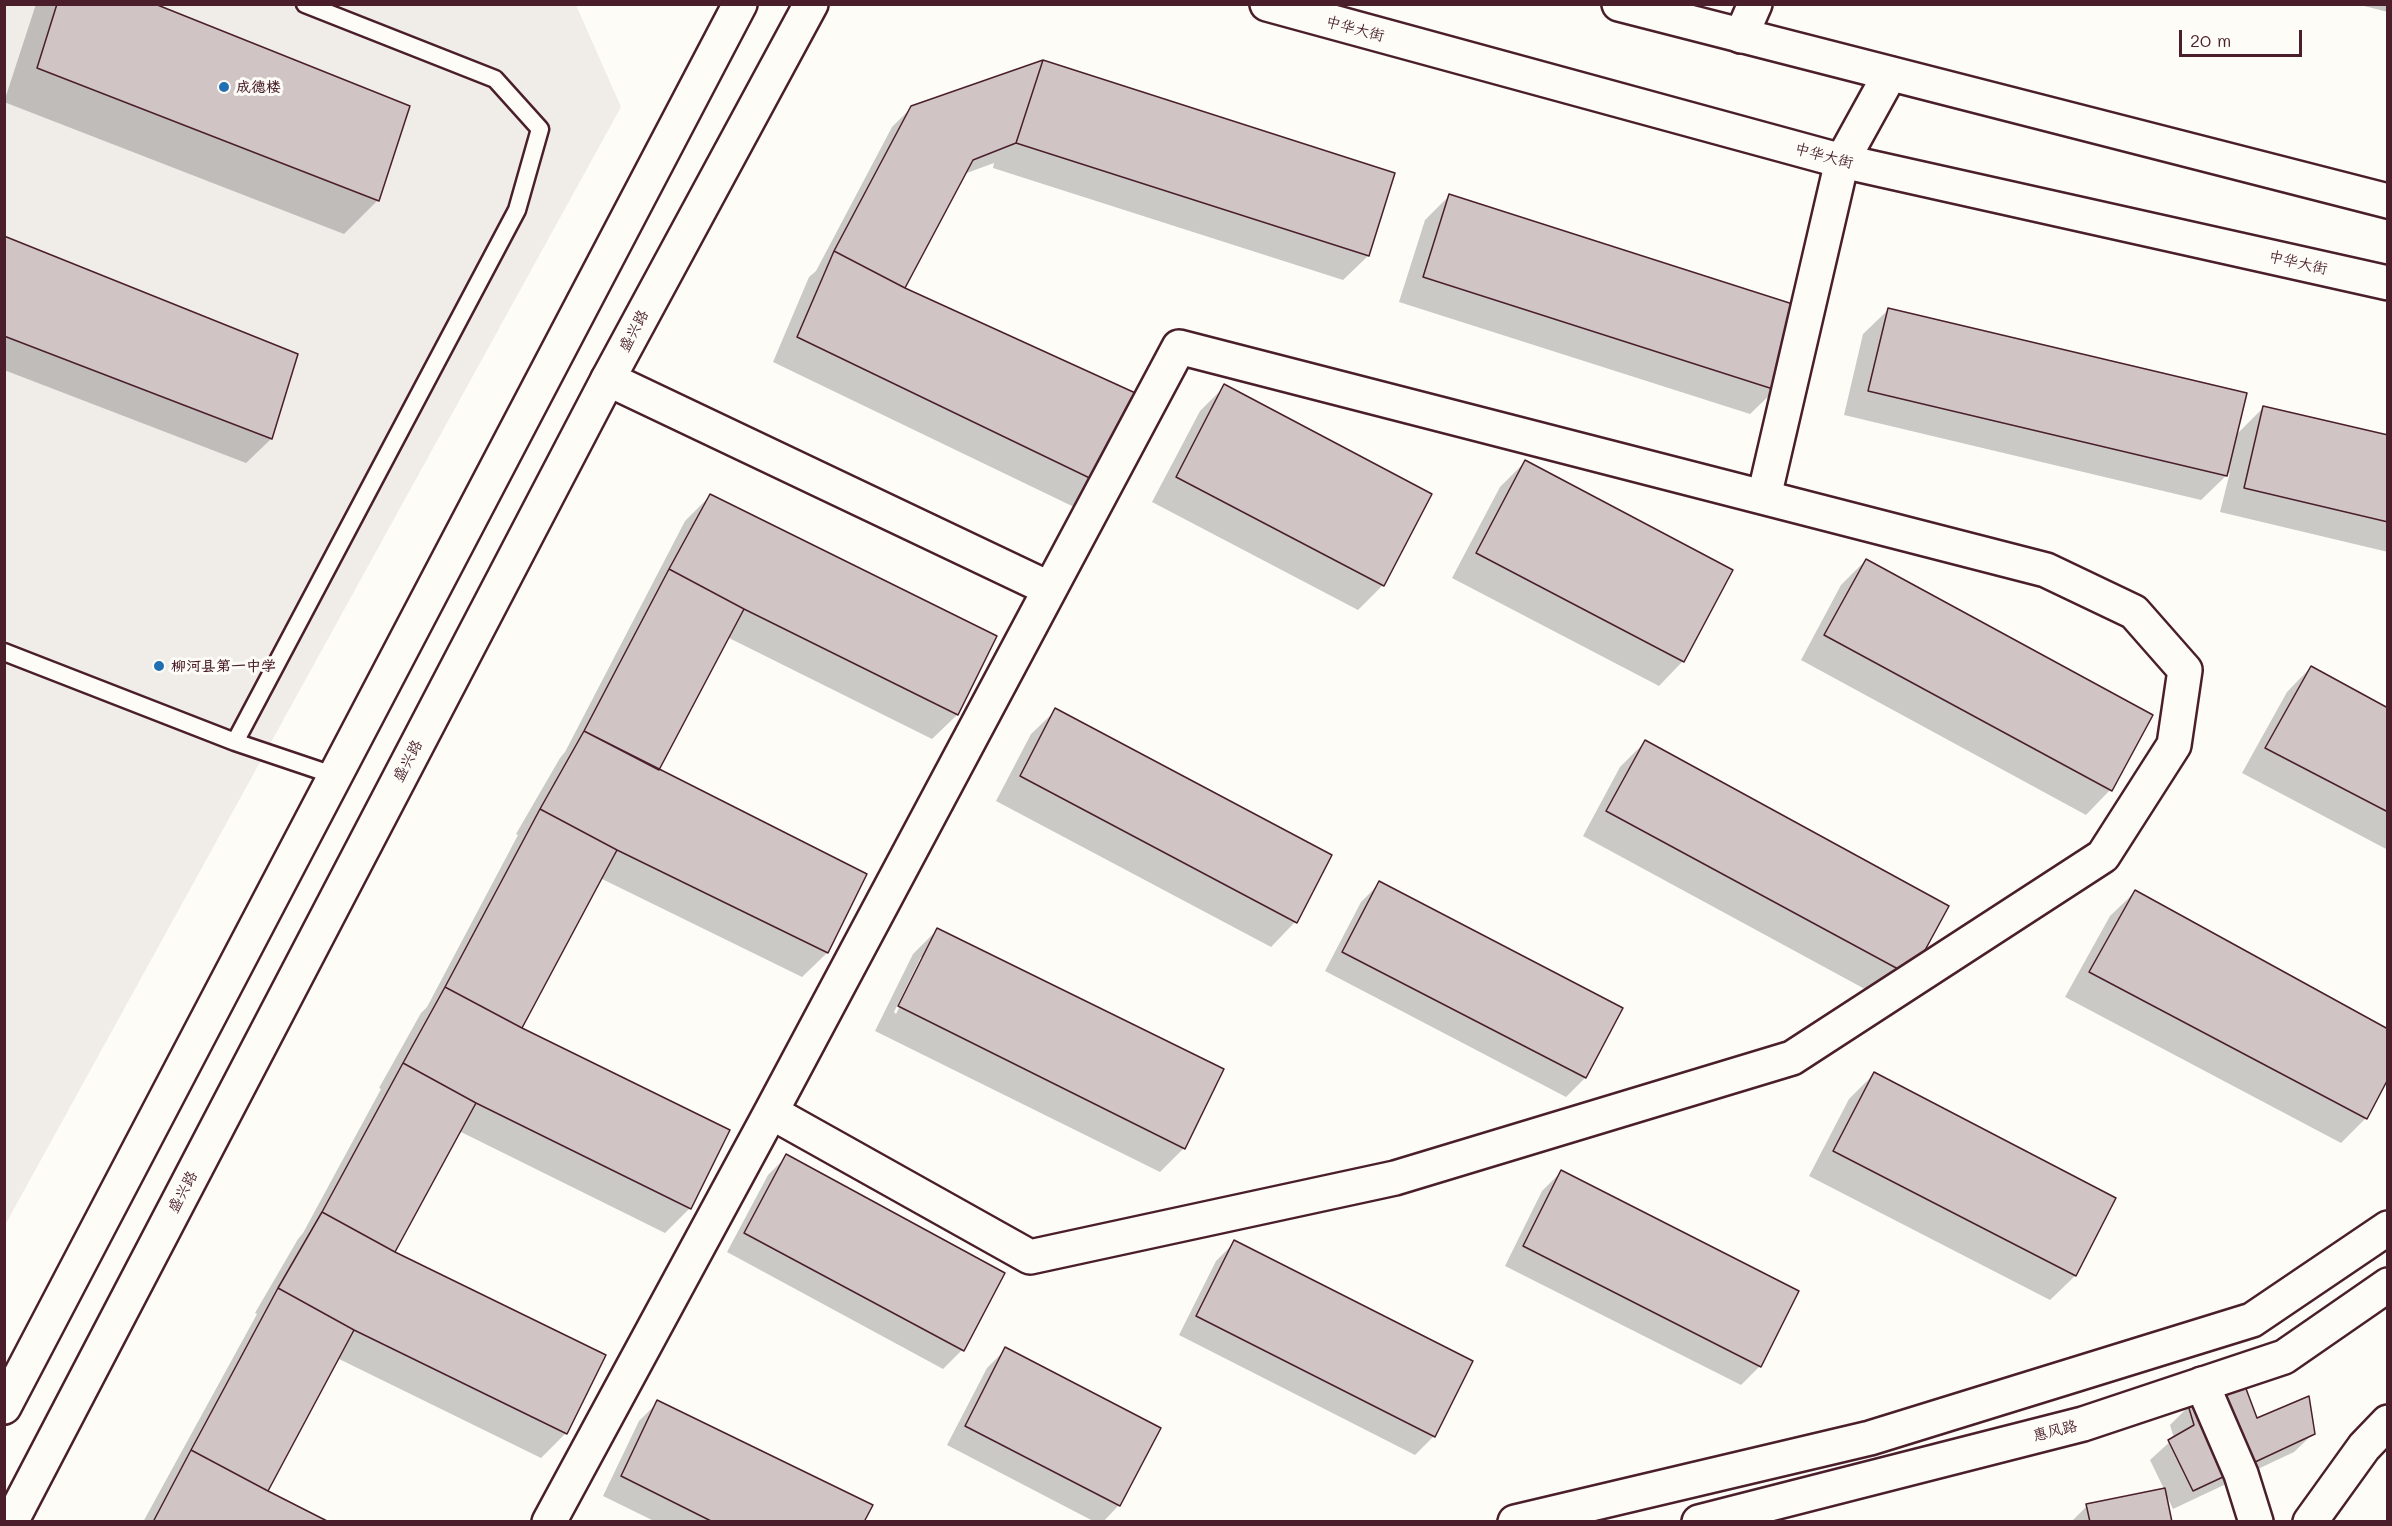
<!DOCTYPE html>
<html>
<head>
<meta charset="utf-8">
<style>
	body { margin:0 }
	#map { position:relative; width:2392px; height:1526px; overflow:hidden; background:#fdfcf7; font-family:Mali,sans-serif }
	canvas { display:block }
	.frame { position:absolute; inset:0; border:6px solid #4a1f2b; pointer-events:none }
	.scale { position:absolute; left:2179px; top:30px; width:123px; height:27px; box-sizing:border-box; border:3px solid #4a1f2b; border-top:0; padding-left:8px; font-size:18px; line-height:21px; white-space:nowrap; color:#4a1f2b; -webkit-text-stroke:4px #fdfcf7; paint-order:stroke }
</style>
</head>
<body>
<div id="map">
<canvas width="2392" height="1526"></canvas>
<div class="frame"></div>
<div class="scale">20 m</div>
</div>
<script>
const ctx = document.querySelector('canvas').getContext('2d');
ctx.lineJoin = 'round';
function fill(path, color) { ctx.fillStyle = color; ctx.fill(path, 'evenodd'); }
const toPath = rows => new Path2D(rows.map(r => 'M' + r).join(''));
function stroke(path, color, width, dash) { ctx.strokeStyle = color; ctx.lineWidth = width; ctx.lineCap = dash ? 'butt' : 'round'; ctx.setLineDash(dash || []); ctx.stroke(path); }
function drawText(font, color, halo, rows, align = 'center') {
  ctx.font = font + ' Mali,"LXGW WenKai TC",sans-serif'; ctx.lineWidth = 6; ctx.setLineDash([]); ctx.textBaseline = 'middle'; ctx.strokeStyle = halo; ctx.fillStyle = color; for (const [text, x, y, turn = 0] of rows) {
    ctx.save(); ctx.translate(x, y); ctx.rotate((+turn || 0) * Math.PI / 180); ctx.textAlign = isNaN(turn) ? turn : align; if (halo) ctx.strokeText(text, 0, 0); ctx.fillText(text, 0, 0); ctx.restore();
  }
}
const built = toPath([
	[5,5,576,5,621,107,5,1225]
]);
const shadow = toPath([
	[36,4,151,4,378,200,344,234,4,102],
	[2356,4,2388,4,2388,12],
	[912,107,1368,256,1343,280,993,168,994,163,964,174,903,289,1099,482,1074,507,773,362,809,277,816,271,892,127],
	[1450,195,1775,390,1750,414,1399,302,1425,220],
	[4,238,296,354,271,439,246,463,4,370],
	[1888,310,2235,436,2264,407,2388,437,2388,552,2220,512,2230,472,2201,500,1844,415,1863,334],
	[1225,386,1430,494,1383,585,1358,610,1152,502,1200,411],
	[1525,462,1683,661,1659,686,1452,578,1500,487],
	[710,496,995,637,957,715,932,739,727,637,658,770,865,875,827,953,802,977,600,878,520,1029,690,1208,665,1233,459,1131,393,1253,566,1433,541,1458,337,1358,266,1492,326,1522,143,1522,257,1314,255,1313,298,1239,303,1233,381,1089,379,1088,421,1013,427,1007,518,835,516,834,560,758,565,752,685,521],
	[1866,560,2151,716,2110,790,2086,815,1801,660,1841,585],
	[2311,667,2388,709,2388,850,2242,773,2287,692],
	[1056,710,1330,855,1295,922,1271,947,996,801,1031,734],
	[1645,742,1947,906,1885,1000,1583,836,1620,767],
	[1380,883,1620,1009,1585,1078,1566,1097,1325,971,1361,902],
	[2135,892,2366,1118,2341,1143,2065,997,2110,916],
	[938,929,1184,1148,1160,1172,875,1031,913,954],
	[921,957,924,957,896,1014,894,1012],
	[1874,1074,2114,1198,2075,1276,2050,1300,1809,1176,1849,1099],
	[787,1156,1003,1273,962,1350,943,1369,727,1252,768,1175],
	[1561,1172,1760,1366,1741,1385,1505,1266,1542,1191],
	[1235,1242,1434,1436,1415,1455,1179,1335,1216,1261],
	[1006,1349,1119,1505,1103,1522,1095,1522,947,1445,987,1368],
	[658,1402,863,1522,656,1522,603,1496,639,1421],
	[2189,1406,2314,1433,2294,1452,2173,1509,2165,1492,2170,1522,2071,1522,2087,1506,2164,1489,2150,1460,2174,1438,2170,1425]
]);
const building = toPath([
	[57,4,155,4,410,106,379,201,37,68,57,4],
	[1043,60,1395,173,1369,256,1016,143,1043,60],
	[1043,60,1016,143,973,160,905,288,834,251,911,106,1043,60],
	[1449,194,1802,307,1776,390,1423,277,1449,194],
	[4,236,298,354,272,439,4,336,4,236],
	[834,251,905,288,1142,396,1100,483,797,337,834,251],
	[1888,308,2247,393,2227,476,1868,391,1888,308],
	[1224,384,1432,494,1384,586,1176,477,1224,384],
	[2263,406,2388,435,2388,522,2244,488,2263,406],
	[1525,460,1733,570,1684,662,1476,553,1525,460],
	[710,494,997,636,958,715,744,609,669,569,710,494],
	[1866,559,2153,715,2112,791,1824,635,1866,559],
	[669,569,744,609,659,770,584,731,669,569],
	[2311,666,2388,708,2388,812,2265,748,2311,666],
	[1055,708,1332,855,1297,923,1020,776,1055,708],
	[584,731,867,874,828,953,617,850,540,809,584,731],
	[1645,740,1949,906,1911,976,1606,811,1645,740],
	[540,809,617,850,522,1028,445,987,540,809],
	[1379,881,1623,1008,1586,1078,1342,952,1379,881],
	[2135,890,2388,1029,2388,1079,2367,1119,2089,972,2135,890],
	[937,928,1224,1069,1185,1149,898,1006,937,928],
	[445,987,522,1028,730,1130,691,1209,476,1103,403,1063,445,987],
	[403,1063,476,1103,395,1252,322,1212,403,1063],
	[1874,1072,2116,1198,2076,1276,1833,1151,1874,1072],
	[786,1154,1005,1273,964,1351,744,1233,786,1154],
	[1561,1170,1799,1291,1761,1367,1523,1246,1561,1170],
	[322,1212,395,1252,606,1355,567,1434,354,1330,278,1288,322,1212],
	[1234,1240,1473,1361,1435,1437,1196,1316,1234,1240],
	[278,1288,354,1330,268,1491,191,1450,278,1288],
	[1005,1347,1161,1428,1120,1506,965,1426,1005,1347],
	[2242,1378,2257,1418,2309,1396,2315,1434,2193,1491,2168,1440,2194,1425,2188,1405,2242,1378],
	[657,1400,873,1505,864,1522,713,1522,621,1476,657,1400],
	[191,1450,268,1491,329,1522,153,1522,191,1450],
	[2165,1488,2172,1522,2090,1522,2086,1504,2165,1488]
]);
const lane = toPath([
	[4,652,235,742,336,776],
	[235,742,517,210,540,129,495,79,305,4]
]);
const street = toPath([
	[1741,36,1755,4],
	[608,379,1050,589],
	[1764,497,1842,161,1890,74],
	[2202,1384,2241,1474,2256,1522],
	[549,1522,771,1112,1179,347,2046,570,2134,612,2185,670,2174,745,2103,856,1792,1058,1395,1178,1030,1257,771,1112],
	[2310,1522,2364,1447,2388,1422]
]);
const secondary = toPath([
	[1267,4,1842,161,2388,283],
	[1619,4,2388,201],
	[4,1407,740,4],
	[11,1522,608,379,811,4],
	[1515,1522,1870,1438,2252,1320,2388,1228],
	[1699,1522,2083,1424,2284,1357,2388,1285]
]);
const markers = [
	[224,87,6,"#1f6fb2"],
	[159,666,6,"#1f6fb2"]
];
const streetNames = [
	["中华大街",1355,29,15],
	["中华大街",1824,156,15],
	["中华大街",2298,263,13],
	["盛兴路",634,331,-62],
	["盛兴路",408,761,-62],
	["盛兴路",183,1192,-62],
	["惠风路",2055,1431,-14]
];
const poiNames = [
	["成德楼",236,87],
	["柳河县第一中学",171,666]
];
fill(built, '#f0ece8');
fill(shadow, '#0003');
fill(building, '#d0c5c4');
stroke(building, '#4a1f2b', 1.5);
stroke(lane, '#4a1f2b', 21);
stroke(street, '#4a1f2b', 38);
stroke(secondary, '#4a1f2b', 38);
stroke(lane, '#fdfcf7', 16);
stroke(street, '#fdfcf7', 33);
stroke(secondary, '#fdfcf7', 33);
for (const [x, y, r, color] of markers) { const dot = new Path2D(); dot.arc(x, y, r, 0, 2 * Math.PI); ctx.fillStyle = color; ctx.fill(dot); stroke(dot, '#fdfcf7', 2); }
drawText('15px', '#4a1f2b', '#fdfcf7', streetNames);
drawText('bold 15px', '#4a1f2b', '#fdfcf7', poiNames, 'left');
</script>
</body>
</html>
